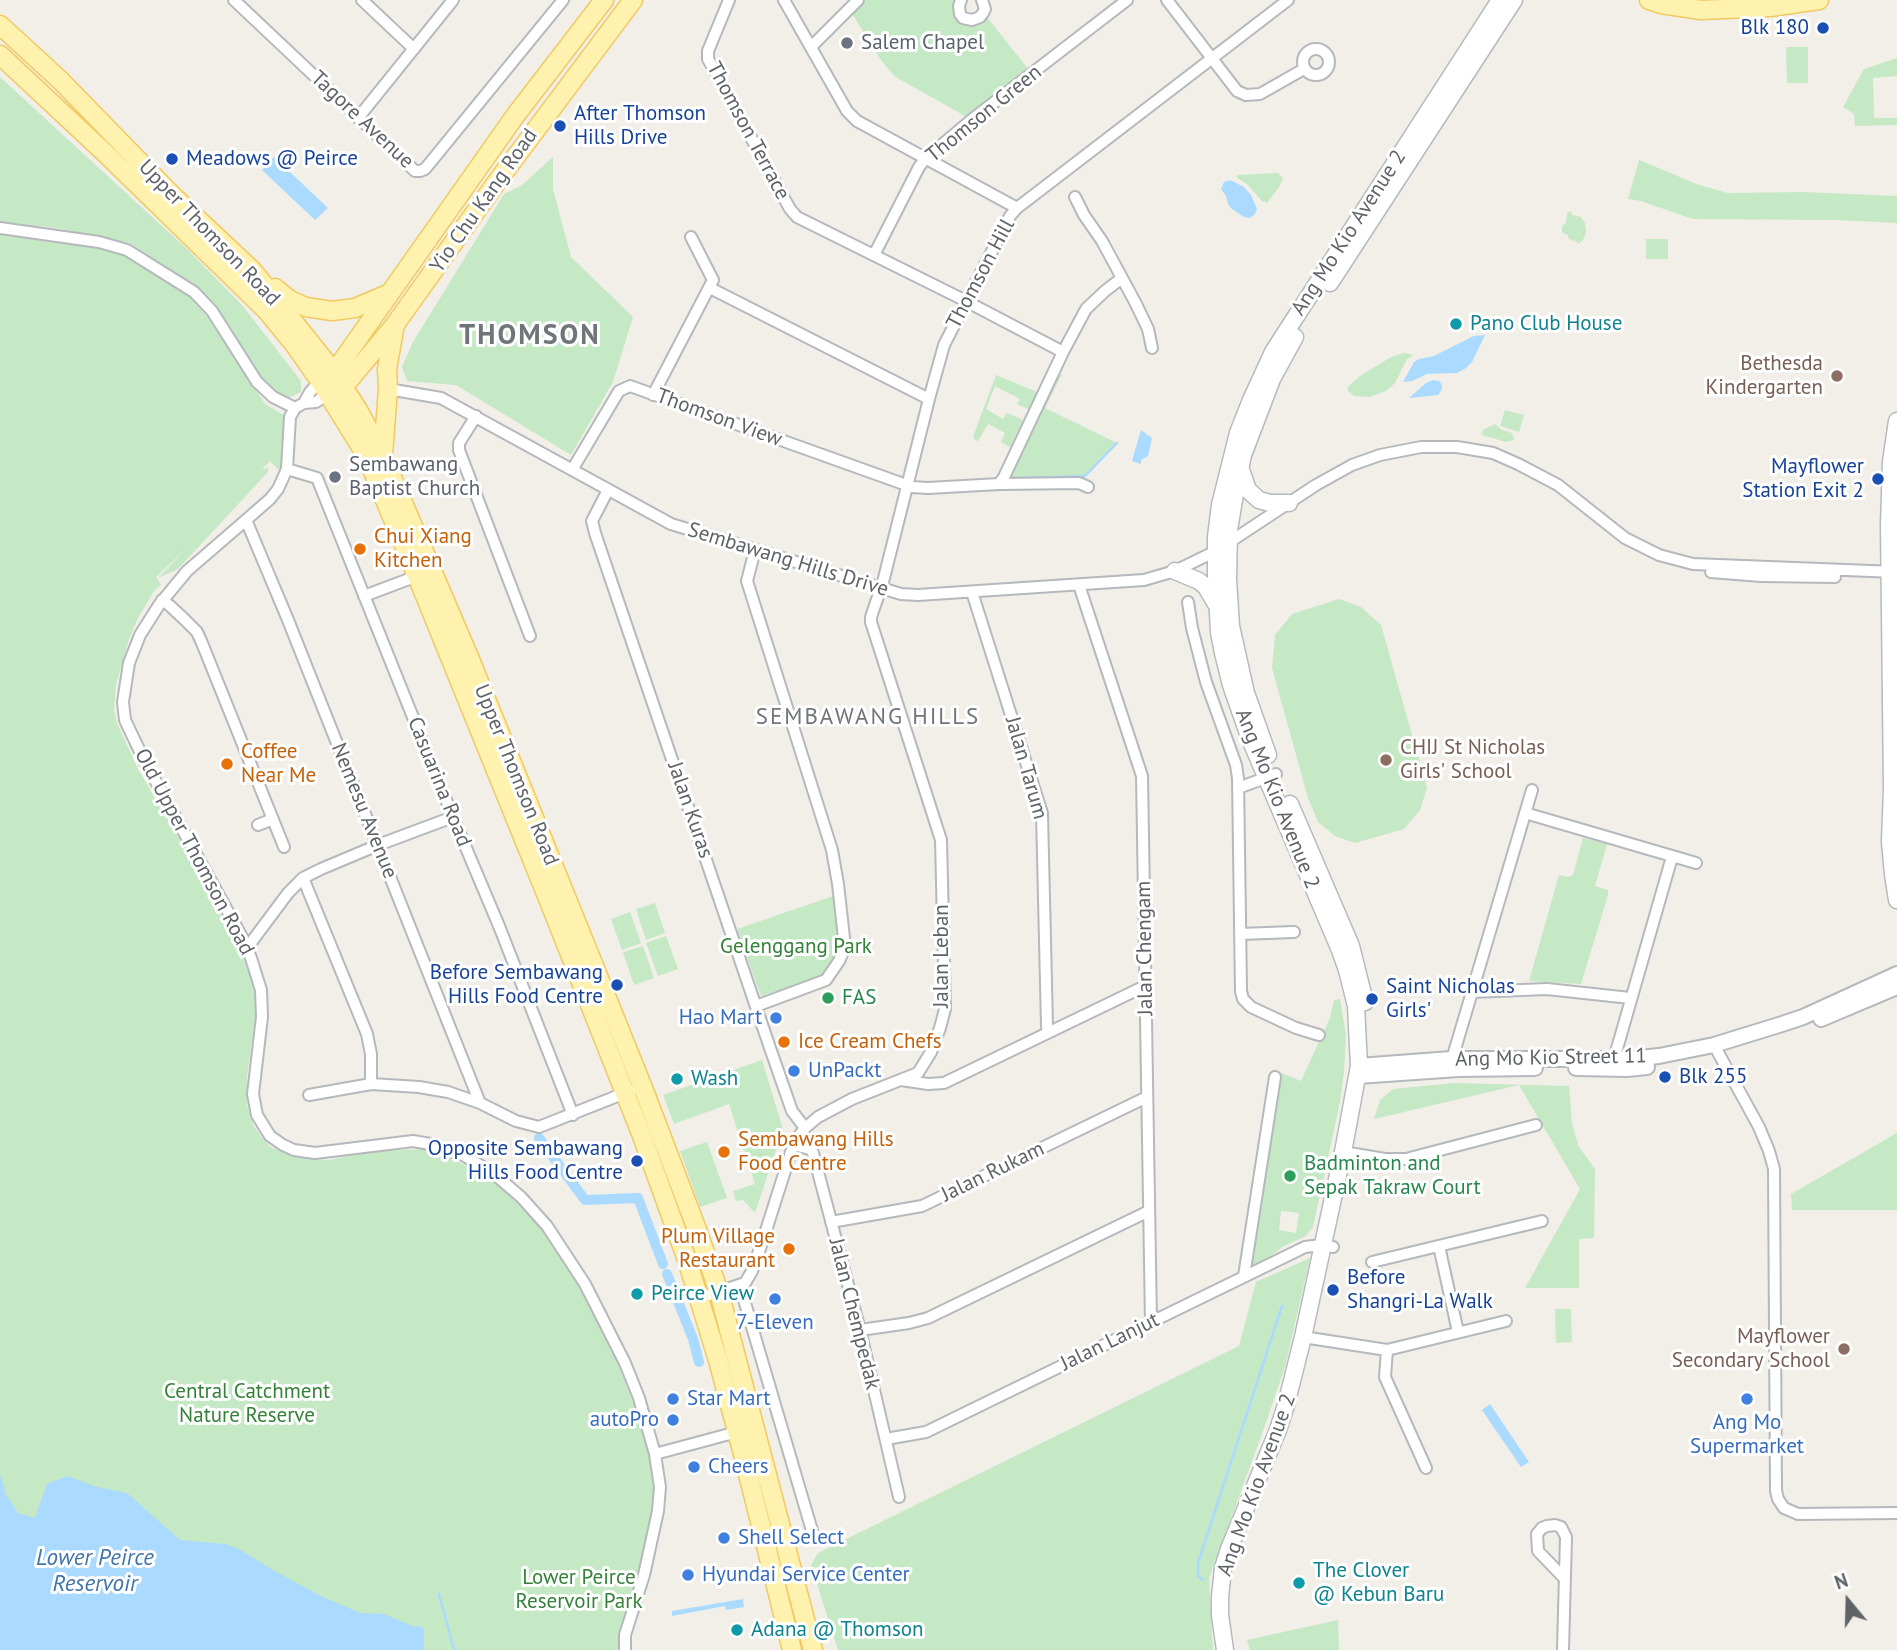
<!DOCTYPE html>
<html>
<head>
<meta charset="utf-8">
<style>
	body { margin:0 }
	#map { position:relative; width:1897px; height:1650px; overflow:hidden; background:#f1efe8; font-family:"PT Sans",sans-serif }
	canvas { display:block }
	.north { position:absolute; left:1813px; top:1566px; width:70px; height:70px; -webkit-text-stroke:5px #fff; paint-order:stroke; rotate:341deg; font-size:19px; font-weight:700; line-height:28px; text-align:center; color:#5f6368 }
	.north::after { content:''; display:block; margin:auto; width:24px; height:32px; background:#5f6368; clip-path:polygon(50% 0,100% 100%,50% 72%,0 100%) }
</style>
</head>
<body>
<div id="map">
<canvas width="1897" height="1650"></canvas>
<div class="north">N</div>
</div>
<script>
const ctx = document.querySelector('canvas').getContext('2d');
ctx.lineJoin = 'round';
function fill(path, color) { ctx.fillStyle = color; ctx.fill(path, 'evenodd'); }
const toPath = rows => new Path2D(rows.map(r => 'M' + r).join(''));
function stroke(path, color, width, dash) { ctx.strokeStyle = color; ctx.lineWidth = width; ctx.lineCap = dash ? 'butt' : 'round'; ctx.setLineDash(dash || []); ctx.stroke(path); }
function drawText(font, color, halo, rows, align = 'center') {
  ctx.font = font + ' "PT Sans",sans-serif'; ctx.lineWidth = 6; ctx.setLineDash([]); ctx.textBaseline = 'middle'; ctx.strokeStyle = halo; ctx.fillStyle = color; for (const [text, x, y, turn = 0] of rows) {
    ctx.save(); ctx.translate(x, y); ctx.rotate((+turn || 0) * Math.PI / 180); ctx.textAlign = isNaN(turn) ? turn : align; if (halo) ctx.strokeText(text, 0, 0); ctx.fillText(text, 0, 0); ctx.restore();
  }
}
const green = toPath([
	[862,0,957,0,959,19,986,16,1033,75,974,121,894,76,881,60,851,12],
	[1786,47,1808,47,1808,83,1787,83],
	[1897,58,1897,76,1873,78,1874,118,1897,118,1897,125,1855,126,1854,114,1843,107,1864,69],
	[0,77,187,249,242,305,301,381,301,392,288,398,275,397,200,290,130,243,56,228,0,222],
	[553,157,553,189,571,257,633,317,613,382,571,455,456,385,407,381,402,367,413,342,504,194,521,186],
	[1639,160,1699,185,1728,193,1804,192,1897,196,1897,223,1837,220,1693,219,1641,201,1628,199],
	[1278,173,1283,178,1279,187,1267,203,1262,201,1248,185,1236,177,1238,175],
	[1571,211,1572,215,1581,217,1585,223,1586,232,1583,240,1578,244,1576,241,1569,239,1568,235,1564,234,1562,231,1562,226,1566,223,1567,213],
	[0,233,120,250,191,298,209,319,265,404,287,417,283,474,270,461,263,468,264,470,268,467,268,472,178,569,158,578,187,548,156,577,161,585,154,591,138,618,129,639,116,685,114,709,117,723,137,767,184,847,240,951,255,989,255,998,257,1005,247,1076,247,1105,254,1127,267,1144,272,1148,302,1158,329,1160,374,1151,426,1149,450,1157,499,1185,553,1240,608,1338,646,1437,658,1484,658,1511,628,1638,629,1650,0,1650],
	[1646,239,1668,239,1668,259,1646,259],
	[1404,353,1413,355,1407,359,1395,383,1386,391,1369,397,1354,396,1349,392,1347,389,1350,385,1360,376,1391,357],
	[1055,356,1059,358,1032,411,1017,404,1020,399,995,386,986,409,1003,419,1007,413,1023,420,1010,447,1001,442,1005,433,988,424,978,441,975,440,973,437,996,375,1037,392],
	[1062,374,1045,408,1117,443,1079,483,1021,484,1012,478,1011,472,1055,377],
	[1505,410,1524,415,1519,432,1500,426],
	[1495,424,1502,430,1512,433,1514,440,1506,442,1482,435,1483,430],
	[1339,599,1361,607,1381,625,1427,788,1420,810,1404,829,1355,843,1335,836,1318,822,1308,798,1272,668,1275,635,1292,614],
	[1583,838,1607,844,1595,886,1608,890,1608,895,1581,984,1529,981,1559,875,1568,877,1573,875],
	[836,895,840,915,838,940,836,954,831,965,825,974,812,980,761,996,737,929],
	[655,903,665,933,646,940,636,909],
	[630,912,641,943,622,950,611,919],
	[666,936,678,969,658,976,646,943],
	[643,946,654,978,634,985,623,952],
	[1340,999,1346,1035,1344,1072,1340,1102,1313,1227,1306,1236,1284,1246,1257,1266,1246,1268,1252,1265,1251,1260,1279,1072,1301,1081,1330,1018,1334,1000],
	[1281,1211,1299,1213,1296,1233,1279,1230],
	[762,1060,783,1129,755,1213,743,1200,736,1201,733,1191,755,1184,729,1104,674,1124,663,1095],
	[1454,1083,1569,1086,1572,1124,1579,1147,1595,1169,1594,1238,1579,1239,1579,1288,1525,1288,1580,1189,1519,1085,1374,1119,1380,1100,1393,1089],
	[1897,1133,1897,1210,1792,1210,1791,1194],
	[707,1142,727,1198,700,1207,680,1151],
	[1310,1258,1285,1367,1262,1434,1209,1578,1213,1650,838,1650,811,1565,818,1553,1239,1346,1256,1282],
	[1555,1309,1571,1309,1572,1342,1556,1343],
	[1338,1620,1339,1650,1250,1650,1247,1640]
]);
const water = toPath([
	[274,157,328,208,315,220,262,170],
	[1230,180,1244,187,1251,195,1257,209,1255,214,1250,218,1244,217,1232,209,1228,204,1226,196,1221,189,1224,182],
	[1485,335,1472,362,1466,368,1457,373,1427,374,1412,381,1403,382,1414,362,1419,359,1434,356,1474,336],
	[1433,380,1439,381,1442,385,1442,389,1438,395,1409,398,1426,383],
	[1141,430,1152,438,1148,456,1141,460,1141,464,1132,461],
	[1490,1404,1529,1462,1521,1467,1482,1410],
	[0,1474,6,1495,18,1513,35,1518,47,1484,67,1476,97,1487,127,1493,180,1540,225,1544,239,1549,276,1572,323,1597,360,1613,384,1614,412,1626,420,1626,424,1629,424,1650,0,1650],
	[743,1599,744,1607,726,1610,725,1606,672,1616,672,1611]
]);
const stream = toPath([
	[1020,478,1085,476,1117,443],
	[1203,1580,1198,1576,1198,1563,1282,1306],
	[439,1594,454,1650]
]);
const canal = toPath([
	[539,1138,585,1200,638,1198,663,1264],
	[667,1274,693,1339,699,1362]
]);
const minor = toPath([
	[234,0,415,171,420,171,425,169,563,0],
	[362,0,414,49],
	[729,0,708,51,708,59,790,209,797,217,958,297,1063,352],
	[784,0,847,111,857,121,1017,208],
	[961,0,959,6,960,14,963,18,972,20,980,17,983,13,985,9,982,0],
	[1167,0,1237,91,1246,95,1260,94,1304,69],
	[811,47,858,0],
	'1303 62a13 13 0 1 1 26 0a13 13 0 1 1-26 0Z',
	[358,118,453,0],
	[1075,197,1084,215,1102,241,1135,302,1148,329,1152,348],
	[0,228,99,242,127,250,194,292,212,311,257,382,273,397,295,408],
	[874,255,919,167,925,159,970,121,1127,0],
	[710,288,929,399],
	[388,389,441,398,671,524,901,594,918,595,1144,580,1175,571,1216,551,1316,485,1352,465,1380,455,1421,447,1457,447,1493,453,1518,464,1558,485,1625,538,1659,555,1693,564,1896,572],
	[328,394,316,402,304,403,295,408,290,417,287,469,278,489,270,499,246,520,187,571,159,605,140,635,129,663,123,702,125,720,144,760,243,939,251,958,261,990,262,1017,253,1094,257,1115,270,1136,283,1145,294,1150,315,1153,413,1141,430,1144,463,1155,493,1173,521,1197,547,1226,585,1284,625,1363,639,1398,655,1454,660,1487,658,1511,644,1575,625,1635,625,1650],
	[653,395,713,280,691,237],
	[304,403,310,392,320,381],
	[476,416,459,443,459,450,530,636],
	[287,469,317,478,453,817,499,926,573,1115],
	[572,470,619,391,630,386,912,487,928,488,999,484,1079,483,1088,487],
	[999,484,1004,477,1063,352,1086,309,1105,291,1122,278],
	[608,490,592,521,595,533,770,1048,792,1111,805,1128],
	[246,520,288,620,480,1103],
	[755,550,747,581,832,850,838,884,844,938,843,952,839,961,826,980,756,1006],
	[1711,572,1761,576,1835,577],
	[1079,585,1142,776,1151,1322],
	[972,592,1042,813,1047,1026,1048,1033],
	[364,596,417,576],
	[162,600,169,605,183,618,197,632,202,643,284,847],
	[1188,602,1192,628,1206,682,1236,765,1238,778,1241,991,1243,999,1251,1007,1296,1028,1319,1035],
	[1238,788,1276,774],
	[1525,813,1696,863],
	[258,825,273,819],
	[303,878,367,1034,371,1054,371,1084],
	[1240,934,1294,932],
	[247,948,288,893,303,878,321,869,378,845,453,817],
	[1471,992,1547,989,1630,998],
	[1714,1045,1759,1127,1769,1151,1774,1169,1776,1491,1778,1499,1784,1508,1798,1514,1897,1513],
	[1450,1066,1532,790],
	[1612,1066,1672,857],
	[901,1080,928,1084,944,1083,1145,986],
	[309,1095,371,1084,419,1087,448,1092,480,1103,516,1121,539,1127,630,1091],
	[793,1145,810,1149,813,1153,860,1330,899,1497],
	[1343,1152,1385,1159,1406,1159,1536,1125],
	[831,1222,922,1206,1147,1097],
	[1439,1246,1458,1332],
	[1372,1262,1542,1221],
	[1244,1276,1275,1077],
	[740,1286,813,1534],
	[700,1298,745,1283,752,1271,763,1240,790,1155,795,1141,805,1128,818,1117,852,1099,918,1073,931,1052,940,1028,945,1009,941,840,871,622,871,617,883,582,929,399,944,345,1010,216,1017,208,1288,0],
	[860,1330,909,1323,928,1318,1149,1211],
	[1303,1337,1387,1350,1506,1321],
	[1387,1350,1385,1377,1426,1468],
	[886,1439,926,1432,1305,1247,1322,1245,1333,1247],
	[655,1454,737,1432],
	[1563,1650,1566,1537,1561,1527,1555,1525,1547,1526,1542,1528,1537,1534,1538,1551,1565,1579]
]);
const tertiary = toPath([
	[1821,1019,1897,987],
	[1359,1066,1451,1059,1630,1059,1659,1056,1714,1045,1782,1024,1803,1017,1897,974],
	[1576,1068,1627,1069,1647,1067],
	[1358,1076,1458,1069,1535,1068]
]);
const secondary = toPath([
	[1330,283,1514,0],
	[1897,421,1891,462,1889,525,1892,788,1890,842,1893,874,1897,900],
	[1241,470,1248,490,1259,500,1270,503,1289,503],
	[1175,571,1199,581,1206,587,1216,604],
	[1268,755,1246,693,1231,626,1228,579,1229,530,1235,494,1243,455,1272,379,1295,337],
	[1290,804,1351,946,1365,1002],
	[1225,1650,1220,1615,1220,1597,1223,1568,1229,1549,1278,1430,1286,1405,1303,1337,1343,1152,1359,1066,1356,1006,1347,970,1340,950,1250,739,1231,685,1223,653,1219,632,1216,575,1216,537,1220,505,1238,433,1251,400,1273,352,1500,0]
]);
const primary = toPath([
	[1649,0,1661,4,1701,10,1770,7,1819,0],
	[0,25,61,81,174,197,253,271,333,371,358,410,383,456,469,657,594,966,645,1093,696,1227,719,1292,813,1650],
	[0,55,105,153,267,311,294,344,320,381,366,455,417,576,549,901,642,1136,687,1260,718,1360,743,1454,792,1650],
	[275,288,290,300,306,307,332,311,355,308,388,294],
	[325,377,340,364,515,116,604,0],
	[334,390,350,379,394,326,496,183,633,0],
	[383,455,388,389,387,369,394,330]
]);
const markers = [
	[1823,28,7,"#1a4fb4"],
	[847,43,7,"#6b7280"],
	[560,126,7,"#1a4fb4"],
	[172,159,7,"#1a4fb4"],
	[1456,324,7,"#0f9aa8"],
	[1837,376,7,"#8d6e63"],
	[335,477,7,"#6b7280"],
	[1878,479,7,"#1a4fb4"],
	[360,549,7,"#e8710a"],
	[1386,760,7,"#8d6e63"],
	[227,764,7,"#e8710a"],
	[617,985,7,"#1a4fb4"],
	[828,998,7,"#2e9e5b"],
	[1372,999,7,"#1a4fb4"],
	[776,1018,7,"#3f7fe0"],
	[784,1042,7,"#e8710a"],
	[794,1071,7,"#3f7fe0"],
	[1665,1077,7,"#1a4fb4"],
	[677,1079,7,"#0f9aa8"],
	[724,1152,7,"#e8710a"],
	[637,1161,7,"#1a4fb4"],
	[1290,1176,7,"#2e9e5b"],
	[789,1249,7,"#e8710a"],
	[1333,1290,7,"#1a4fb4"],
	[637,1294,7,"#0f9aa8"],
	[775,1299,7,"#3f7fe0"],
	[1844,1349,7,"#8d6e63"],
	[673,1399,7,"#3f7fe0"],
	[1747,1399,7,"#3f7fe0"],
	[673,1420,7,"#3f7fe0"],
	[694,1467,7,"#3f7fe0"],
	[724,1538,7,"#3f7fe0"],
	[688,1575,7,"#3f7fe0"],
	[1299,1583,7,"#0f9aa8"],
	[737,1630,7,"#0f9aa8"]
];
const transitNames = [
	["Blk 180",1809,28,"right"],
	["After Thomson",574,114],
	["Hills Drive",574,138],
	["Meadows @ Peirce",186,159],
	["Mayflower",1864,467,"right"],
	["Station Exit 2",1864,491,"right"],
	["Before Sembawang",603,973,"right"],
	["Hills Food Centre",603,997,"right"],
	["Saint Nicholas",1386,987],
	["Girls'",1386,1011],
	["Blk 255",1679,1077],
	["Opposite Sembawang",623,1149,"right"],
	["Hills Food Centre",623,1173,"right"],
	["Before",1347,1278],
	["Shangri-La Walk",1347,1302]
];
const worshipNames = [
	["Salem Chapel",861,43],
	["Sembawang",349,465],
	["Baptist Church",349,489]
];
const streetNames = [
	["Thomson Green",984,114,-39],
	["Tagore Avenue",362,120,43],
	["Thomson Terrace",748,131,62],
	["Yio Chu Kang Road",484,201,-55],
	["Upper Thomson Road",209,233,46],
	["Ang Mo Kio Avenue 2",1349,233,-57],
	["Thomson Hill",981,274,-62],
	["Thomson View",719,418,20],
	["Sembawang Hills Drive",788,560,17],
	["Jalan Tarum",1026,768,74],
	["Upper Thomson Road",516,775,68],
	["Casuarina Road",439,782,68],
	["Ang Mo Kio Avenue 2",1277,799,68],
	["Jalan Kuras",690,810,71],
	["Nemesu Avenue",364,811,68],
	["Old Upper Thomson Road",194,852,62],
	["Jalan Chengam",1145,948,-91],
	["Jalan Leban",942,956,-90],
	["Ang Mo Kio Street 11",1551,1058,-1],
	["Jalan Rukam",993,1172,-26],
	["Jalan Chempedak",854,1314,76],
	["Jalan Lanjut",1110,1342,-26],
	["Ang Mo Kio Avenue 2",1257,1485,-70]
];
const cultureNames = [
	["Pano Club House",1470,324],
	["Wash",691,1079],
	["Peirce View",651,1294],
	["The Clover",1313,1571],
	["@ Kebun Baru",1313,1595],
	["Adana @ Thomson",751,1630]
];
const educationNames = [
	["Bethesda",1823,364],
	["Kindergarten",1823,388],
	["CHIJ St Nicholas",1400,748,"left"],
	["Girls' School",1400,772,"left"],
	["Mayflower",1830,1337],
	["Secondary School",1830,1361]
];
const foodNames = [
	["Chui Xiang",374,537],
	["Kitchen",374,561],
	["Coffee",241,752],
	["Near Me",241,776],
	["Ice Cream Chefs",798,1042],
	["Sembawang Hills",738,1140],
	["Food Centre",738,1164],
	["Plum Village",775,1237,"right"],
	["Restaurant",775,1261,"right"]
];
const parkNames = [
	["Gelenggang Park",796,947],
	["Central Catchment",247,1392],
	["Nature Reserve",247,1416],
	["Lower Peirce",579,1578],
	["Reservoir Park",579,1602]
];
const leisureNames = [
	["FAS",842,998],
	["Badminton and",1304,1164],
	["Sepak Takraw Court",1304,1188]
];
const shopNames = [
	["Hao Mart",762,1018,"right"],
	["UnPackt",808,1071],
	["7-Eleven",775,1323,"center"],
	["Star Mart",687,1399],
	["autoPro",659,1420,"right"],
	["Ang Mo",1747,1423,"center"],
	["Supermarket",1747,1447,"center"],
	["Cheers",708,1467],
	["Shell Select",738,1538],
	["Hyundai Service Center",702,1575]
];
const neighbourhoodNames = [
	["SEMBAWANG HILLS",868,717]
];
const waterNames = [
	["Lower Peirce",95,1558],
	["Reservoir",95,1584]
];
const districtNames = [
	["THOMSON",530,336]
];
fill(green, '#c5e8c5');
fill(water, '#aadaff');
stroke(stream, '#aadaff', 2.5);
stroke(canal, '#aadaff', 10);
stroke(minor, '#b5b8bc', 14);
stroke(tertiary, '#b5b8bc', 18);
stroke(secondary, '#b6babf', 19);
stroke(primary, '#f2c960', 21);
stroke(minor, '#fff', 10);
stroke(tertiary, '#fff', 14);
stroke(secondary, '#fff', 16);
stroke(primary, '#fff2af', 18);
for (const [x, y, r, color] of markers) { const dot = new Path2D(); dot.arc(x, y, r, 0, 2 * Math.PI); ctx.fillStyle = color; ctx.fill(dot); stroke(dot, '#fff', 2.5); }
drawText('21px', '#164399', '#fff', transitNames, 'left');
drawText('21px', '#5b616d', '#fff', worshipNames, 'left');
drawText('21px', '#5f6368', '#fff', streetNames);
drawText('21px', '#0d838f', '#fff', cultureNames, 'left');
drawText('21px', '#785e54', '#fff', educationNames, 'right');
drawText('21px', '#c56008', '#fff', foodNames, 'left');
drawText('21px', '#348238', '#fff', parkNames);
drawText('21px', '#27864d', '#fff', leisureNames, 'left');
drawText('21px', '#366cbe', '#fff', shopNames, 'left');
ctx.letterSpacing = '2px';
drawText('23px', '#70757a', '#fff', neighbourhoodNames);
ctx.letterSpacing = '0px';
drawText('italic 23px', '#4174aa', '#fff', waterNames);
ctx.letterSpacing = '2px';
drawText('bold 28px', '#70757a', '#fff', districtNames);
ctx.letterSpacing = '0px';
</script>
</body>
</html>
